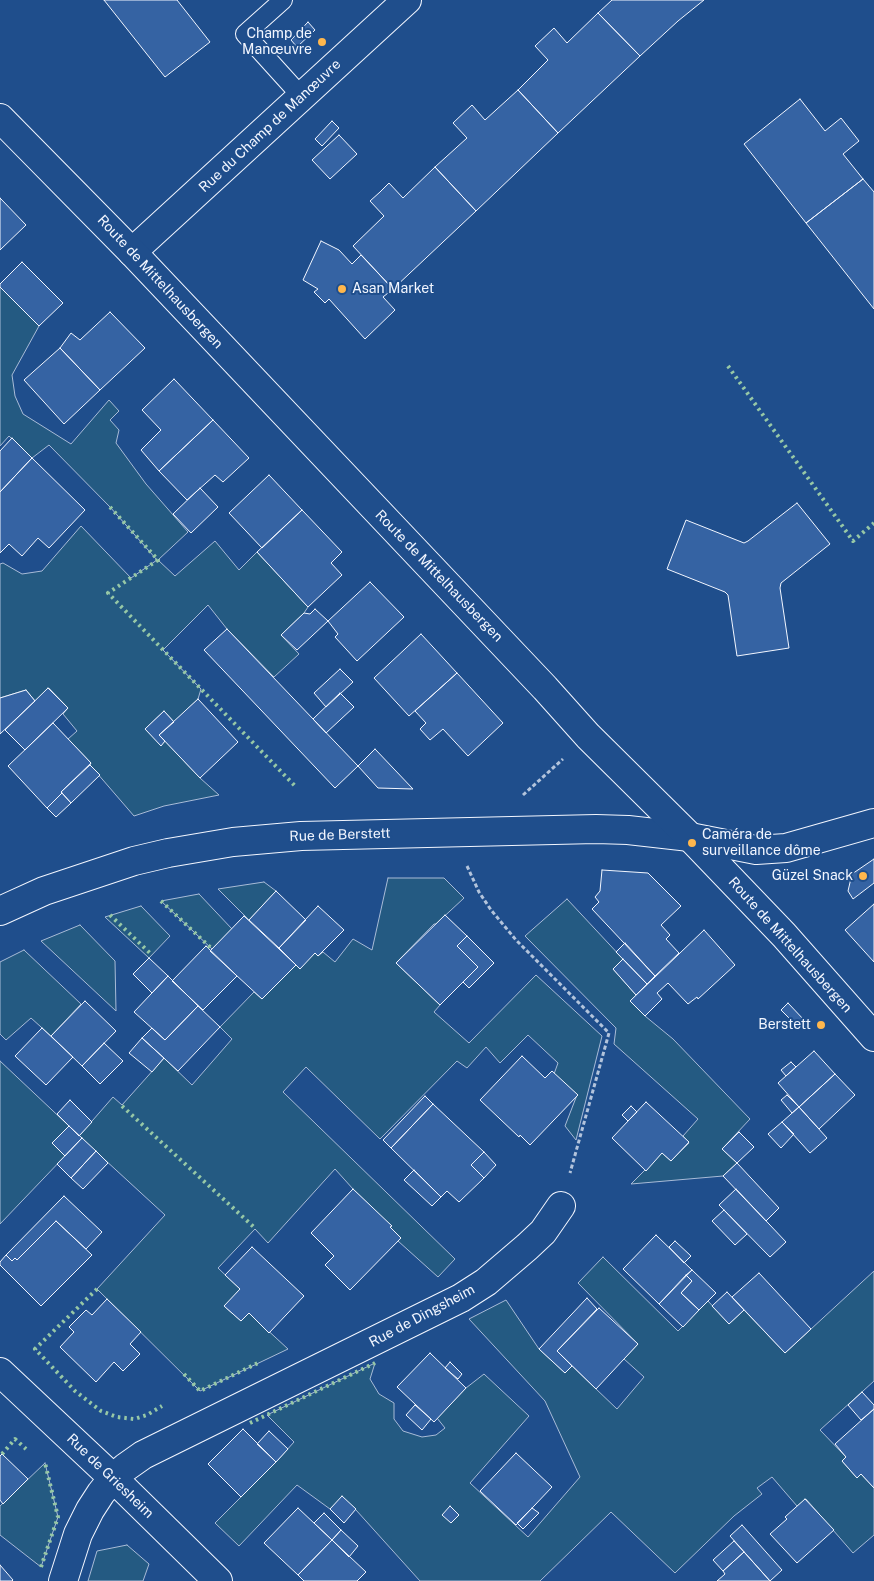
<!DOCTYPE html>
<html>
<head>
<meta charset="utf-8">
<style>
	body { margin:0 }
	canvas { display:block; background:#1f4e8c }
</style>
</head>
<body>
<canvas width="874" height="1581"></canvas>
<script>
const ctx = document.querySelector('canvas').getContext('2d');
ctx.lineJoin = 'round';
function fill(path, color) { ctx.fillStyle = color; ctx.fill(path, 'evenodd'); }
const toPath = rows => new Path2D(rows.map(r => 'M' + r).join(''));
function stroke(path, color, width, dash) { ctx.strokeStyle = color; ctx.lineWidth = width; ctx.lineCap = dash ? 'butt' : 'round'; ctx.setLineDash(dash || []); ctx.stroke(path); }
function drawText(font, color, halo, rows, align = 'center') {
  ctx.font = font + ' "Public Sans",sans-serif'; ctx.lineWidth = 4; ctx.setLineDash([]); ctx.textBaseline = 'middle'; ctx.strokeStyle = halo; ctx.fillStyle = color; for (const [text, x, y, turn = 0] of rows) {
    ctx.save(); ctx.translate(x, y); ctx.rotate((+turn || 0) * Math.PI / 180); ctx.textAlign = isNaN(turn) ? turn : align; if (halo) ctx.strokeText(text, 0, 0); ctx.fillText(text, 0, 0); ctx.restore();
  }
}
const green = toPath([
	[0,287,39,326,12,375,15,396,23,414,71,444,109,400,119,411,110,420,119,430,116,443,146,484,188,532,158,560,175,576,215,541,239,570,257,552,308,607,304,613,281,635,299,654,274,677,227,629,208,605,163,650,201,689,198,699,174,722,164,711,145,729,161,745,165,741,200,778,219,795,164,806,134,816,90,765,91,763,68,739,77,731,63,714,68,708,49,688,35,701,26,690,0,698,0,564,3,563,22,574,42,571,81,526,131,578,157,560,110,507,49,445,32,458,9,436,0,446,0,287],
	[388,878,444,878,464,898,436,924,434,924,396,963,440,1005,434,1012,469,1043,536,975,602,1036,576,1140,565,1126,577,1095,554,1074,558,1063,528,1035,500,1063,486,1047,467,1068,457,1061,380,1139,306,1067,283,1092,455,1259,438,1277,398,1241,401,1238,390,1227,391,1226,353,1189,335,1169,268,1243,255,1229,218,1268,240,1289,225,1307,241,1321,249,1313,288,1349,200,1391,97,1289,165,1215,79,1136,113,1097,122,1105,164,1058,192,1085,232,1039,220,1027,254,992,262,999,296,965,315,953,318,956,323,952,335,962,353,939,372,950,388,878],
	[264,882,276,891,249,920,218,889,264,882],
	[199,894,232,929,212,949,161,901,199,894],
	[567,899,623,959,613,969,636,995,630,1001,645,1016,673,1039,750,1119,722,1149,737,1163,723,1176,631,1184,662,1153,671,1161,689,1143,683,1136,698,1119,614,1044,616,1028,525,936,567,899],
	[141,906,170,936,149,958,105,917,141,906],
	[80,925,115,961,116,1011,41,941,80,925],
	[24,950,81,1004,51,1036,31,1018,6,1040,0,1034,0,962,24,950],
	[0,1061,69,1126,52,1143,65,1156,0,1224,0,1061],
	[603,1257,678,1331,708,1301,729,1324,744,1310,785,1353,874,1271,874,1381,820,1430,846,1457,842,1461,857,1478,861,1474,874,1488,874,1535,853,1553,806,1499,797,1506,772,1477,757,1488,762,1494,734,1516,675,1573,611,1512,540,1581,420,1581,356,1510,342,1497,330,1509,297,1485,239,1546,215,1523,276,1462,294,1442,267,1415,375,1363,370,1379,379,1394,394,1403,394,1419,403,1431,422,1437,436,1435,445,1428,437,1418,466,1388,484,1374,529,1416,470,1483,528,1537,580,1477,545,1401,469,1319,506,1300,539,1349,565,1373,572,1366,617,1409,644,1377,624,1359,638,1344,578,1283,603,1257],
	[45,1463,58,1517,41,1567,0,1535,0,1506,45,1463],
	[127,1545,149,1564,143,1581,88,1581,97,1551,127,1545]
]);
const building = toPath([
	[104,0,177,0,210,42,165,77,104,0],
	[612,0,704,0,678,21,640,56,598,13,612,0],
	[598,13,640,56,558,133,518,90,548,60,535,46,554,28,567,43,598,13],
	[308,22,315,30,297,47,291,40,308,22],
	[518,90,558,133,476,211,435,167,467,138,453,123,472,105,485,120,518,90],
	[800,99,825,131,841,118,859,141,843,154,863,179,806,223,744,144,800,99],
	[332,121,339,128,322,146,315,139,332,121],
	[339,135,357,154,330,179,312,160,339,135],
	[435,167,476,211,393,289,353,246,384,216,370,201,380,192,389,183,403,198,435,167],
	[863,179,874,192,874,309,806,223,863,179],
	[0,198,26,225,0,250,0,198],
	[321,241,339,250,352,264,361,255,393,289,383,297,395,310,365,339,329,299,325,303,314,292,318,289,303,280,321,241],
	[22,262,63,303,39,326,0,287,0,284,22,262],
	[110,312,145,348,100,390,60,348,71,333,80,340,110,312],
	[60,348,100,390,64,424,24,380,60,348],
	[174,379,213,420,159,471,141,450,161,430,142,410,174,379],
	[213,420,249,458,223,482,215,475,187,500,159,471,213,420],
	[12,438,32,458,0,492,0,451,12,438],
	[32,458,85,510,49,548,38,538,22,556,9,544,0,553,0,492,32,458],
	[269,475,302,510,262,548,229,513,269,475],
	[200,488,218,507,191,533,173,514,200,488],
	[797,503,830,544,781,583,780,588,789,648,737,656,728,595,725,592,667,569,686,520,744,543,748,541,797,503],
	[302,510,342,552,331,563,342,575,308,607,257,552,302,510],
	[370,582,404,617,357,661,335,637,338,634,328,621,370,582],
	[315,609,328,621,297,650,281,635,304,613,310,614,315,609],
	[227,629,358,766,335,788,204,650,227,629],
	[421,634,457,673,409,716,374,678,421,634],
	[340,669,353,682,326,707,314,693,340,669],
	[457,673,503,723,468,756,443,729,430,740,420,729,426,723,415,711,457,673],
	[48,688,68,708,25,750,5,730,48,688],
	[26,690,35,701,0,734,0,698,26,690],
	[340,693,354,707,326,733,313,719,340,693],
	[198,699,238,742,200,778,159,735,198,699],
	[164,711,174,722,159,735,165,741,161,746,145,729,164,711],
	[53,723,91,763,61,792,62,793,47,808,8,766,53,723],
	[375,749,413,789,378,788,358,766,375,749],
	[90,765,100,775,71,803,61,792,90,765],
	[62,793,71,803,56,817,47,808,62,793],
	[874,859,874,883,853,899,848,891,852,874,874,859],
	[602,870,648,873,681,906,661,925,670,935,666,939,679,953,655,976,592,909,599,902,595,897,600,891,602,870],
	[276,891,306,920,279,948,249,920,276,891],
	[874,904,874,962,845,930,874,904],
	[318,906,344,930,318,956,315,953,300,969,279,948,318,906],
	[445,915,467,936,457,946,478,967,440,1005,396,963,445,915],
	[244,916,296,965,262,999,210,951,244,916],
	[704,930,735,965,698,999,697,997,688,1004,668,983,657,993,662,999,645,1016,630,1001,704,930],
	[467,936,494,963,469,988,463,982,478,967,457,946,467,936],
	[625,943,655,976,647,984,616,952,625,943],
	[206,946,237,976,203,1010,172,981,206,946],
	[149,958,168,976,152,993,133,974,149,958],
	[623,959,647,984,636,995,613,969,623,959],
	[168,976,198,1006,165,1040,134,1012,168,976],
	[85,1001,116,1031,82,1066,51,1036,85,1001],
	[788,1003,805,1021,798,1027,781,1010,788,1003],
	[198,1006,220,1027,178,1071,142,1038,152,1028,165,1040,198,1006],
	[42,1028,73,1057,46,1085,15,1056,42,1028],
	[142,1038,164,1058,152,1072,129,1053,142,1038],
	[104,1043,123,1061,100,1084,82,1066,104,1043],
	[814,1051,835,1074,799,1107,778,1083,814,1051],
	[522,1056,545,1078,552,1071,578,1095,530,1145,520,1135,519,1137,480,1100,522,1056],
	[791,1062,796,1067,786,1076,781,1070,791,1062],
	[835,1074,855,1095,819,1129,799,1107,835,1074],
	[787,1095,799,1107,792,1113,781,1100,787,1095],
	[425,1096,433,1104,391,1148,383,1140,425,1096],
	[70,1100,92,1122,79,1136,57,1114,70,1100],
	[646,1102,689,1142,671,1161,662,1153,646,1171,612,1138,646,1102],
	[433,1104,484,1152,471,1165,484,1178,459,1202,447,1191,441,1197,391,1148,433,1104],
	[631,1106,637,1112,628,1121,622,1115,631,1106],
	[799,1107,827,1138,810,1153,782,1122,799,1107],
	[782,1122,794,1134,781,1148,768,1134,782,1122],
	[69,1126,82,1138,65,1156,52,1143,69,1126],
	[739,1132,754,1147,737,1163,722,1149,739,1132],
	[82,1138,96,1151,71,1178,57,1164,82,1138],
	[96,1151,108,1163,83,1189,71,1178,96,1151],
	[484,1152,496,1165,484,1178,471,1165,484,1152],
	[737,1163,779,1208,766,1221,723,1176,737,1163],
	[414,1170,441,1197,432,1206,404,1180,414,1170],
	[353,1189,392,1226,390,1227,401,1238,350,1290,325,1265,334,1256,311,1233,353,1189],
	[736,1189,786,1242,770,1257,719,1205,736,1189],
	[64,1196,102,1232,86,1249,56,1221,17,1260,15,1258,12,1261,6,1255,64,1196],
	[724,1210,747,1234,735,1245,712,1221,724,1210],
	[56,1221,92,1255,41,1306,0,1265,0,1262,6,1255,12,1261,15,1258,17,1260,56,1221],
	[656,1235,692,1270,659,1304,623,1269,656,1235],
	[675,1241,691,1256,684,1263,669,1247,675,1241],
	[252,1247,304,1296,269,1333,249,1313,241,1321,224,1306,240,1289,225,1275,252,1247],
	[692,1270,716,1293,699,1310,681,1293,692,1281,686,1275,692,1270],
	[759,1273,811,1329,785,1353,732,1297,759,1273],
	[686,1275,692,1281,681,1293,699,1310,683,1327,659,1304,686,1275],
	[727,1292,744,1310,729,1324,712,1306,727,1292],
	[587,1298,597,1309,557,1351,572,1366,565,1373,539,1349,587,1298],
	[107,1299,141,1332,130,1344,140,1354,123,1371,114,1362,96,1382,60,1347,74,1332,69,1327,86,1310,92,1315,107,1299],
	[599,1308,638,1344,596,1389,557,1351,599,1308],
	[430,1353,466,1388,434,1422,397,1387,430,1353],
	[450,1362,462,1374,458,1379,445,1368,450,1362],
	[862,1392,874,1405,874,1409,861,1420,848,1405,862,1392],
	[415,1405,431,1419,422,1430,406,1415,415,1405],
	[874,1409,874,1488,861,1474,857,1478,842,1461,846,1457,835,1444,874,1409],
	[243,1429,276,1462,241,1497,208,1464,243,1429],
	[269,1431,288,1449,276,1462,257,1444,269,1431],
	[516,1453,552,1487,516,1525,480,1491,516,1453],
	[2,1454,28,1479,3,1504,0,1500,0,1456,2,1454],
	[342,1496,356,1509,344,1523,330,1509,342,1496],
	[805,1499,834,1530,797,1563,770,1534,787,1519,785,1517,805,1499],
	[450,1506,459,1515,451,1523,442,1515,450,1506],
	[298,1508,332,1540,298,1575,264,1543,298,1508],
	[532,1508,539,1513,523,1529,517,1523,532,1508],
	[324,1513,341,1530,332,1540,314,1523,324,1513],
	[742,1525,782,1570,770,1581,730,1536,742,1525],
	[341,1530,358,1546,349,1557,332,1540,341,1530],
	[332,1540,366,1572,357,1581,304,1581,298,1575,332,1540],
	[734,1541,744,1552,723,1571,713,1560,734,1541],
	[744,1552,770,1581,717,1581,725,1574,723,1571,744,1552],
	[0,1565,13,1580,12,1581,0,1581,0,1565]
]);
const path = toPath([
	[523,795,563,759],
	[467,866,479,892,491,910,516,940,609,1033,570,1173]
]);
const service = toPath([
	[283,0,245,34,302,97]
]);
const minor = toPath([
	[132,252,407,0],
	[690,837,756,850,786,848,874,823],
	[0,1372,113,1478,218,1581],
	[63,1581,78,1534,90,1510,101,1493,113,1478,126,1467,143,1455,461,1298,486,1282,527,1247,543,1232,561,1206]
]);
const tertiary = toPath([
	[0,911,44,891,134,861,168,853,233,842,301,836,596,829,628,830,690,837]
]);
const secondary = toPath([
	[0,118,132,252,545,688,588,736,690,837,784,935,874,1037]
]);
const hedge = toPath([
	[728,366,853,541,874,523],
	[110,507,158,560,108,593,296,787],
	[161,901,212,949],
	[110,915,152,955],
	[122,1106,256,1229],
	[97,1289,35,1349,75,1391,101,1411,117,1417,134,1419,147,1415,162,1406],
	[184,1374,200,1391,258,1363],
	[250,1423,375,1363],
	[2,1454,15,1439,26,1449],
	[41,1567,58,1517,45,1463]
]);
const markers = [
	[322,42,5,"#ffb74d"],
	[342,289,5,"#ffb74d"],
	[692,843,5,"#ffb74d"],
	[863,876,5,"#ffb74d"],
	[821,1025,5,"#ffb74d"]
];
const poiNames = [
	["Champ de",312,34],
	["Manœuvre",312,50],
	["Asan Market",352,289,"left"],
	["Caméra de",702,835,"left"],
	["surveillance dôme",702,851,"left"],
	["Güzel Snack",853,876],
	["Berstett",811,1025]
];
const streetNames = [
	["Rue du Champ de Manœuvre",270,126,-43],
	["Route de Mittelhausbergen",160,282,47],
	["Route de Mittelhausbergen",439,576,46],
	["Rue de Berstett",340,835,-2],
	["Route de Mittelhausbergen",790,945,48],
	["Rue de Dingsheim",422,1316,-28],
	["Rue de Griesheim",110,1476,44]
];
fill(green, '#245a82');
stroke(green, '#a8bbd7', 1);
fill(building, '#3563a3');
stroke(building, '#f2f6ff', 1);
stroke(service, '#f2f6ff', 20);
stroke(minor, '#f2f6ff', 30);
stroke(tertiary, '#f2f6ff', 30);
stroke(secondary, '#f2f6ff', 30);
stroke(path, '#b3c4dc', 3, [4, 2.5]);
stroke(service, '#1f4e8c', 18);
stroke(minor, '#1f4e8c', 28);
stroke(tertiary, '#1f4e8c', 28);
stroke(secondary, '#1f4e8c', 28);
stroke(hedge, '#97c8a6', 4, [2.5, 4]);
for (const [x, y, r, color] of markers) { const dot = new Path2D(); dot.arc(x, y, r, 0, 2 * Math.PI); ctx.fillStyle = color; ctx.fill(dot); stroke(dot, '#1f4e8c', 2); }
drawText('14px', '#f2f6ff', '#1f4e8c', poiNames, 'right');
drawText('14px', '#f2f6ff', '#1f4e8c', streetNames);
</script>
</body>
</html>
